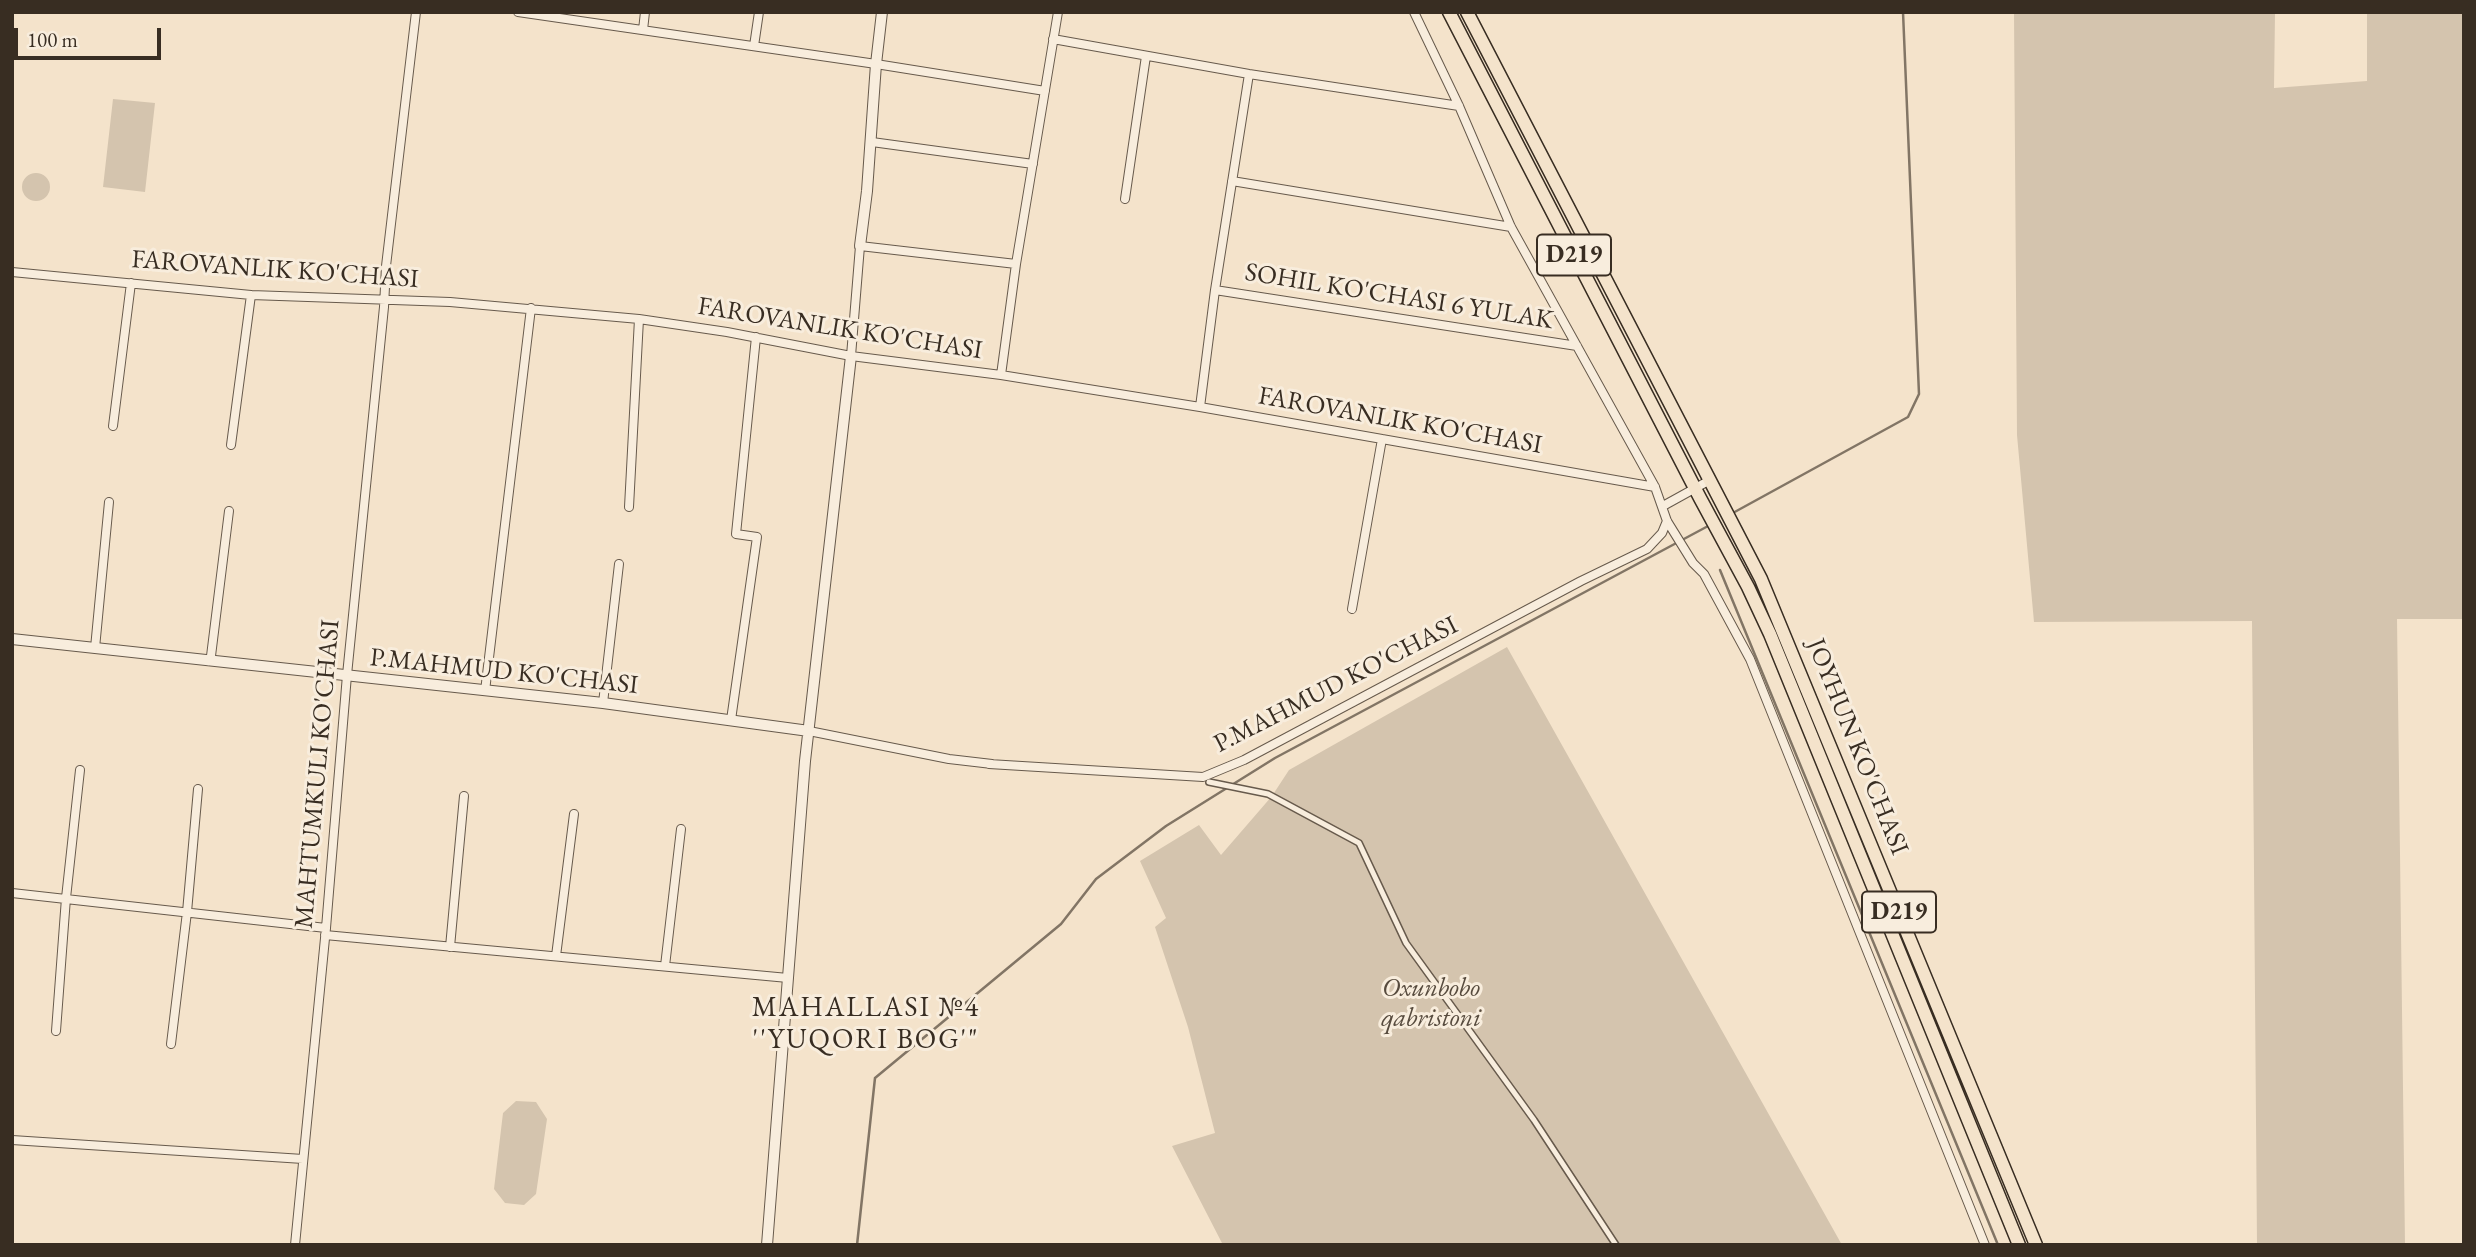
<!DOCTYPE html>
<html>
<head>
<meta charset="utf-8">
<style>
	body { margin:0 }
	#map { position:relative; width:2476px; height:1257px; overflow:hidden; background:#f4e3cb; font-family:"EB Garamond",serif }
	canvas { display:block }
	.frame { position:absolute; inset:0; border:14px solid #382d22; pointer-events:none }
	.scale { position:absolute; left:14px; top:28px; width:147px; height:32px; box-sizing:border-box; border:4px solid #382d22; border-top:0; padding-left:9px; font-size:21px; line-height:24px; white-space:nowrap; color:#382d22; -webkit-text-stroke:5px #f8eddd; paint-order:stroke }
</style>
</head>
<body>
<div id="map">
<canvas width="2476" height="1257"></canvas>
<div class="frame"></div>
<div class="scale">100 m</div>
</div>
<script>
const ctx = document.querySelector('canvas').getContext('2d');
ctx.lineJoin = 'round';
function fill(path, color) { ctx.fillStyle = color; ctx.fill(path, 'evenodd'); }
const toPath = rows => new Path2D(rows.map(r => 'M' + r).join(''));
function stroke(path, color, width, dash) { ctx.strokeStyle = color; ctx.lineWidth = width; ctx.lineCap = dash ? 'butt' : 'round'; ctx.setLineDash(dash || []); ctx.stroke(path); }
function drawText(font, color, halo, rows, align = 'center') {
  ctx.font = font + ' "EB Garamond",serif'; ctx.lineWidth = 6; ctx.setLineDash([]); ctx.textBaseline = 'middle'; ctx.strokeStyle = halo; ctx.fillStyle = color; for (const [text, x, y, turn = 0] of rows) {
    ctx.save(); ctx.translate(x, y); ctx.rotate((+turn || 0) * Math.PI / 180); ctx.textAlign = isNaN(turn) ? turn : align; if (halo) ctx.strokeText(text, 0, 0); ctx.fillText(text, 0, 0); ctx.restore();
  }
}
const green = toPath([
	[2014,12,2275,14,2274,88,2367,81,2367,12,2464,12,2464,619,2397,619,2405,1245,2257,1245,2252,621,2034,622,2017,435],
	[113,99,155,103,145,192,103,187],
	'22 187a14 14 0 1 1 28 0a14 14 0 1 1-28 0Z',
	[1507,647,1842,1245,1223,1245,1172,1146,1215,1133,1188,1027,1155,927,1166,918,1140,861,1199,825,1221,855,1272,796,1289,770],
	[516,1101,536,1102,547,1119,536,1194,524,1205,505,1203,494,1189,503,1113]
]);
const stream = toPath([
	[1731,514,1908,417,1919,394,1903,12],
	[1720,570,1998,1245],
	[857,1245,875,1078,1061,924,1096,879,1166,826,1275,758,1710,525]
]);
const pedestrian = toPath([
	[1209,782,1268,794,1359,843,1406,943,1534,1120,1616,1245]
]);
const minor = toPath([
	[518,12,876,64,1045,91],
	[1414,12,1459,106,1511,227,1655,487,1667,521,1693,563,1704,574,1750,659,1985,1245],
	[643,30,645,12],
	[1053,39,1249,74,1459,106],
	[754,46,759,12],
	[872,142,1033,164],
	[1232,181,1511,227],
	[1125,199,1146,56],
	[12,272,251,295,450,302,639,319,727,332,851,356,1001,375,1200,407,1655,487],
	[1215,290,1577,346],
	[851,356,860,246,1016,264],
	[1001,375,1016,264,1058,12],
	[1200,407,1215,290,1249,74],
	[113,426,131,283],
	[231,445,251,295],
	[1663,506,1710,480],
	[629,507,639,319],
	[1352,609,1382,439],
	[95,648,109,502],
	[208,661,211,656,229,511],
	[485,691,531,308],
	[603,703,619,564],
	[731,720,757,537,736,534,756,337],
	[809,731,949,759,992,764],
	[989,764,1203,777,1244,760,1581,581,1647,549,1662,533,1667,521],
	[12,893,326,928],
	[325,935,788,978],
	[450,947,464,796],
	[556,956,574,814],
	[665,966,681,829],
	[56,1031,66,898,80,770],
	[171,1044,187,912,198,789],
	[12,1140,303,1159],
	[295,1245,326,928,347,675,384,307,386,266,416,12]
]);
const tertiary = toPath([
	[860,246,867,191,876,64,882,12],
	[12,639,603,703,809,731],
	[767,1245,805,761,851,356]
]);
const primary = toPath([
	[1449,12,1700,498,1748,587,1770,634,2019,1245],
	[1467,12,1761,579,2036,1245]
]);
const shields = [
	[1574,255,74],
	[1899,912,74]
];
const shieldNames = [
	["D219",1574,255],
	["D219",1899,912]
];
const streetNames = [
	["FAROVANLIK KO'CHASI",275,270,4],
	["SOHIL KO'CHASI 6 YULAK",1399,297,9],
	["FAROVANLIK KO'CHASI",840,329,9],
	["FAROVANLIK KO'CHASI",1400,421,10],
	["P.MAHMUD KO'CHASI",504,672,6],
	["P.MAHMUD KO'CHASI",1336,685,-27],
	["JOYHUN KO'CHASI",1857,747,68],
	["MAHTUMKULI KO'CHASI",318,774,-85]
];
const parkNames = [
	["Oxunbobo",1431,989],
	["qabristoni",1431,1019]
];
const neighbourhoodNames = [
	["MAHALLASI №4",866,1008],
	["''YUQORI BOG'\"",866,1040]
];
fill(green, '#d4c4ae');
stroke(stream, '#827565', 2.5);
stroke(pedestrian, '#675a4c', 8);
stroke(minor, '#675a4c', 10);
stroke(tertiary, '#675a4c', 12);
stroke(primary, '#382d22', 15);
stroke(pedestrian, '#f8eddd', 5);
stroke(minor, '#f8eddd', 8);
stroke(tertiary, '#f8eddd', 10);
stroke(primary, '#f4e3cb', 12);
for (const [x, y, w] of shields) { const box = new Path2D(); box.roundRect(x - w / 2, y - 20.5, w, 41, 5); ctx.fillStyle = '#f8eddd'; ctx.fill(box); stroke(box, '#382d22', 2); }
drawText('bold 24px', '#382d22', null, shieldNames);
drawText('26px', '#382d22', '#f8eddd', streetNames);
drawText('italic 26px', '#574b3e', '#f8eddd', parkNames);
ctx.letterSpacing = '2px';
drawText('28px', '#382d22', '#f8eddd', neighbourhoodNames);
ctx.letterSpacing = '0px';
</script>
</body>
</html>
